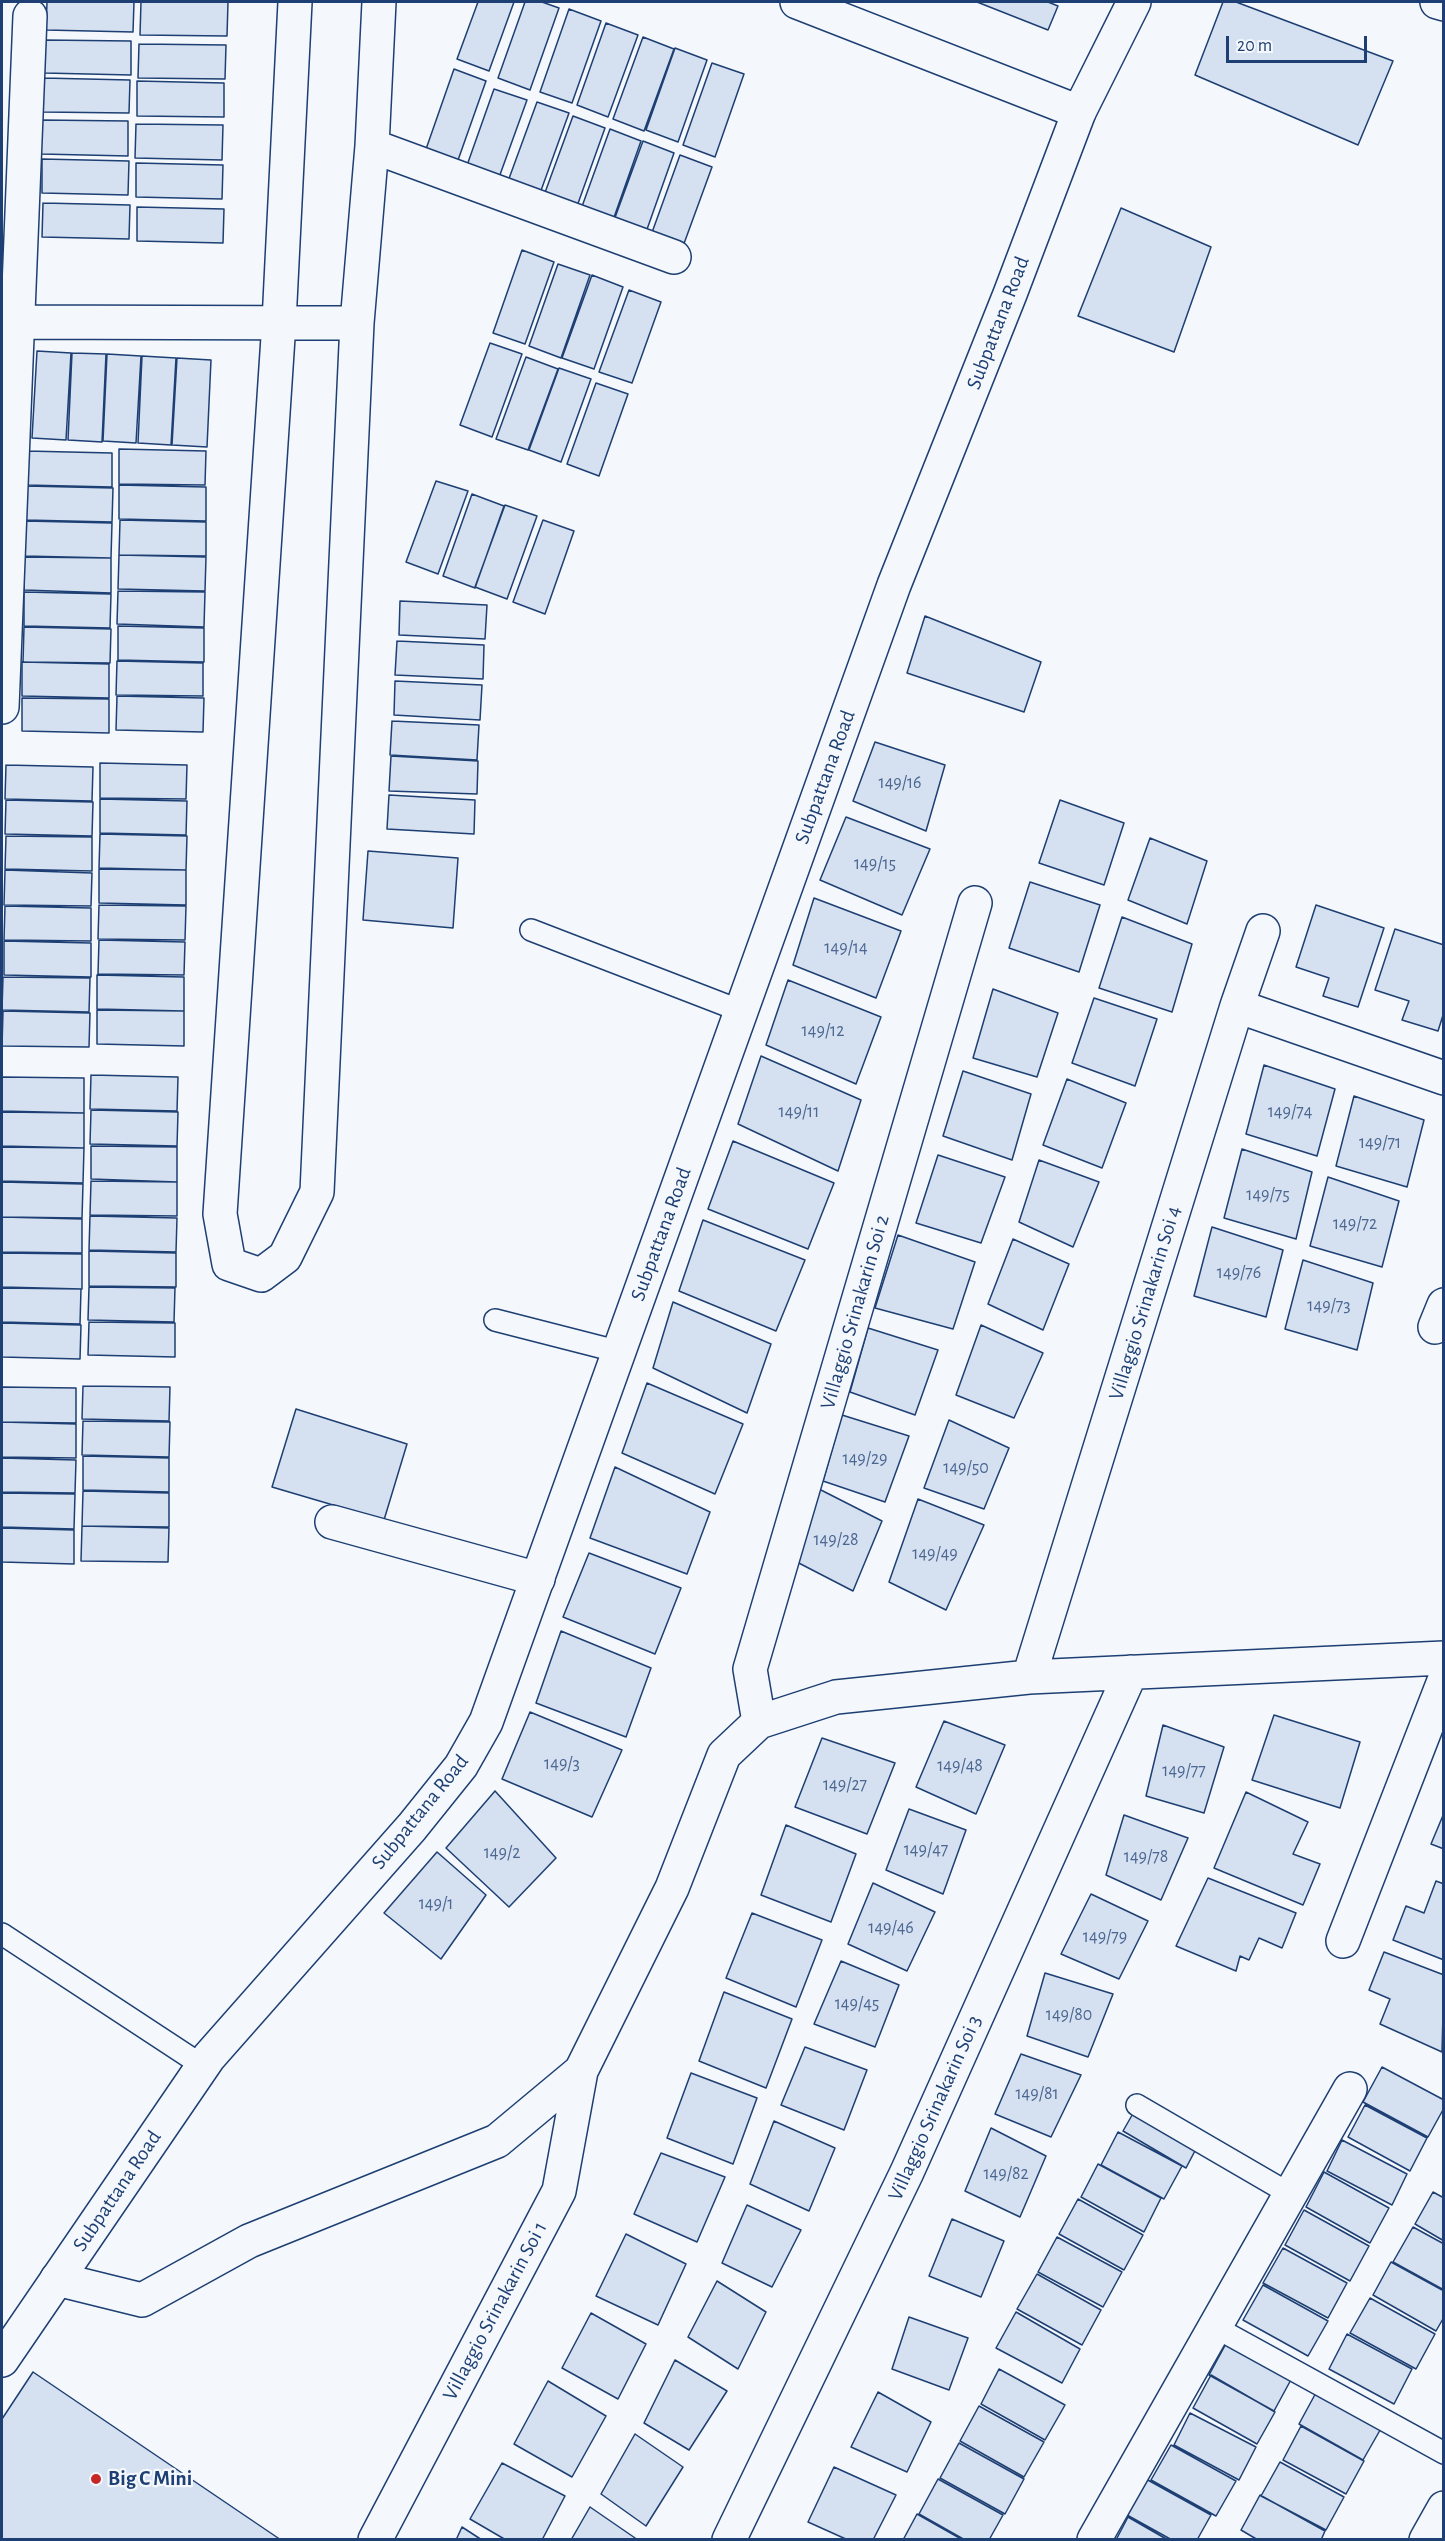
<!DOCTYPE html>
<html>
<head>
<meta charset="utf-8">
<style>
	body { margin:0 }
	#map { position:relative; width:1445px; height:2541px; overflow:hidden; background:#f4f7fb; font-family:"Alegreya Sans",sans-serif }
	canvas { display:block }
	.frame { position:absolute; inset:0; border:3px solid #1d3f73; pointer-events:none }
	.scale { position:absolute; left:1226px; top:36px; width:141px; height:27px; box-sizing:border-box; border:3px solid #1d3f73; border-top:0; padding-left:8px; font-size:18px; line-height:21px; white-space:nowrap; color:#1d3f73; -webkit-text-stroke:4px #f4f7fb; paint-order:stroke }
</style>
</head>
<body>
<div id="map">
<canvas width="1445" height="2541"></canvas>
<div class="frame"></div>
<div class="scale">20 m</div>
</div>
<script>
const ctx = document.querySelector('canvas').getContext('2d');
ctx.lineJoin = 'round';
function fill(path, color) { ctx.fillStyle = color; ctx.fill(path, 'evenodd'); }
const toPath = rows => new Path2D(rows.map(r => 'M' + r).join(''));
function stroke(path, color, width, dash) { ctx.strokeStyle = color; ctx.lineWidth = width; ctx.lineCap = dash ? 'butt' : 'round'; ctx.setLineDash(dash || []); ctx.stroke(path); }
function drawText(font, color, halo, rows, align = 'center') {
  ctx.font = font + ' "Alegreya Sans",sans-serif'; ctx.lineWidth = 4.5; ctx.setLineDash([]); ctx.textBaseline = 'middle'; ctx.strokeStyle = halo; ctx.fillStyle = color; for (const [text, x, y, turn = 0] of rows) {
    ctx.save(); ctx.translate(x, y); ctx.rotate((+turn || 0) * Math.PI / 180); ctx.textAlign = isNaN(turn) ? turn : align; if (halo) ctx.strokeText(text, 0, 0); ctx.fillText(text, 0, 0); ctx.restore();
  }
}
const building = toPath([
	[47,2,134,2,133,32,46,30,47,2],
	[141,2,228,2,227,36,140,35,141,2],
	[478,2,514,2,489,71,457,59,478,2],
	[525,2,542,2,559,8,530,90,498,78,525,2],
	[977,2,1048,2,1058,6,1048,30,977,2],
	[1223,2,1236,2,1393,61,1358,145,1195,75,1223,2],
	[569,9,601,21,572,103,540,92,569,9],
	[606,23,638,35,608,117,577,105,606,23],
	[643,37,674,49,644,131,613,119,643,37],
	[44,40,131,41,131,75,44,73,44,40],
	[139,44,226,45,225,79,138,78,139,44],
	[675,48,707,60,678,142,646,130,675,48],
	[712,63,744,74,715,157,683,145,712,63],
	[454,69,486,81,457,163,425,152,454,69],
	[43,78,130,80,129,113,42,112,43,78],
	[137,81,224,83,224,117,137,116,137,81],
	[494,89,527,100,497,183,465,171,494,89],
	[537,102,569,113,539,196,507,184,537,102],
	[573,116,605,128,576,209,543,198,573,116],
	[41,120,128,121,128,156,41,154,41,120],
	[136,124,223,125,222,160,135,158,136,124],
	[610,129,641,141,612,223,580,212,610,129],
	[643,141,674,153,645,235,613,223,643,141],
	[680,155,712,167,682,249,650,238,680,155],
	[42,159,129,161,128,195,42,193,42,159],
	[136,163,223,165,222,199,136,197,136,163],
	[43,203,130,205,129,239,42,237,43,203],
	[137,207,224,209,223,243,137,241,137,207],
	[1121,208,1211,247,1174,352,1078,316,1121,208],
	[522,250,554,262,525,344,493,333,522,250],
	[558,264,590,275,561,358,529,346,558,264],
	[592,275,623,287,594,369,562,358,592,275],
	[629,290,661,302,632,383,599,372,629,290],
	[490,343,522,354,492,437,460,425,490,343],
	[37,351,71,353,66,440,32,438,37,351],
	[72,353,106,354,102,442,68,440,72,353],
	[107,354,141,356,136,443,103,441,107,354],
	[142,356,176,358,171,445,138,443,142,356],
	[526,357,558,369,528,450,496,439,526,357],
	[177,358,211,360,207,447,172,445,177,358],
	[559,368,591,379,561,462,529,450,559,368],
	[596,383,628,394,599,476,567,464,596,383],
	[119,449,206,451,205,485,119,484,119,449],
	[26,451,112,453,112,487,25,485,26,451],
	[436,481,468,491,438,574,406,562,436,481],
	[119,485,206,487,206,521,119,519,119,485],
	[26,486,113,488,112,522,25,520,26,486],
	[472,494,504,506,475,588,443,576,472,494],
	[505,505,537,516,507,599,475,587,505,505],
	[120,520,206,522,206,556,119,555,120,520],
	[543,520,574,531,545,614,513,602,543,520],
	[25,521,112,523,111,558,24,556,25,521],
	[119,555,206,557,205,591,118,589,119,555],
	[24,557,111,558,111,593,24,590,24,557],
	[118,591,205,592,204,627,117,624,118,591],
	[24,592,111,594,110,628,24,626,24,592],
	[400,601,487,605,485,639,399,635,400,601],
	[925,616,1041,662,1024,712,907,673,925,616],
	[118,626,204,628,204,662,118,660,118,626],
	[24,627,111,629,110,663,23,662,24,627],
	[397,641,484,645,483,679,395,675,397,641],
	[117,661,203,663,203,696,116,695,117,661],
	[22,662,109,664,109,698,22,696,22,662],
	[395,681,482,685,480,720,394,715,395,681],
	[117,696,204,698,203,732,116,730,117,696],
	[22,698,109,699,109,733,22,731,22,698],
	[392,721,479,725,477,760,390,755,392,721],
	[875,742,945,765,926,831,853,801,875,742],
	[391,756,478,761,477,794,389,791,391,756],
	[100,763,187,765,186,799,100,798,100,763],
	[6,765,93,767,92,801,5,799,6,765],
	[389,795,475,800,474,834,387,829,389,795],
	[100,799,187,801,186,835,100,833,100,799],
	[6,800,93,802,92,836,5,834,6,800],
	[1060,800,1124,823,1104,885,1039,863,1060,800],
	[846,817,930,849,902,915,820,880,846,817],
	[100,834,187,836,186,870,99,868,100,834],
	[6,836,92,837,92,871,5,869,6,836],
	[1150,838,1207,861,1187,924,1128,900,1150,838],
	[368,851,458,858,453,928,363,920,368,851],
	[99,869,186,870,186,905,99,903,99,869],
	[5,870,92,873,91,906,4,905,5,870],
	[1030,882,1100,905,1079,972,1009,948,1030,882],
	[814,898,901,931,876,998,793,965,814,898],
	[99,905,186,906,185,940,98,939,99,905],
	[1316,905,1384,928,1358,1007,1323,996,1329,978,1296,967,1316,905],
	[5,906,91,908,91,941,4,940,5,906],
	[1122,917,1192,944,1172,1012,1099,988,1122,917],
	[1395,929,1444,945,1444,1012,1438,1031,1402,1020,1409,1001,1375,990,1395,929],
	[99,940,185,942,184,975,98,974,99,940],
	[4,941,91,943,91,977,4,975,4,941],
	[97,975,184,977,184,1011,97,1009,97,975],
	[3,977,90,978,89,1012,2,1010,3,977],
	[788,980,881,1017,856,1084,766,1045,788,980],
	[993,989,1058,1013,1037,1077,973,1058,993,989],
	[1094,998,1157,1019,1135,1086,1072,1063,1094,998],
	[97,1010,184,1011,184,1046,97,1044,97,1010],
	[3,1011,90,1013,89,1047,2,1046,3,1011],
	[761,1056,861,1100,838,1171,738,1124,761,1056],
	[1264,1065,1335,1089,1317,1156,1246,1134,1264,1065],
	[963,1071,1031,1094,1012,1160,943,1136,963,1071],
	[91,1075,178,1077,177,1111,90,1109,91,1075],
	[2,1077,84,1078,84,1113,2,1111,2,1077],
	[1067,1079,1126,1103,1102,1168,1043,1145,1067,1079],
	[1354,1096,1424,1120,1407,1187,1336,1166,1354,1096],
	[91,1110,178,1112,177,1146,90,1144,91,1110],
	[2,1112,84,1113,84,1148,2,1146,2,1112],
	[733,1141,834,1183,808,1249,708,1209,733,1141],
	[91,1146,177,1147,177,1182,91,1179,91,1146],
	[2,1147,84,1148,83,1183,2,1181,2,1147],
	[1242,1149,1312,1172,1296,1239,1224,1218,1242,1149],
	[938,1155,1005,1177,981,1243,916,1223,938,1155],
	[1039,1160,1099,1182,1073,1247,1019,1222,1039,1160],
	[1328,1177,1399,1201,1382,1267,1310,1246,1328,1177],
	[91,1181,177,1182,177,1216,90,1215,91,1181],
	[2,1182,83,1184,82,1218,2,1217,2,1182],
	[90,1216,177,1218,176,1252,89,1250,90,1216],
	[2,1217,82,1219,82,1253,2,1252,2,1217],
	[703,1220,805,1260,776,1331,679,1291,703,1220],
	[1212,1227,1283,1250,1266,1317,1194,1296,1212,1227],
	[898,1235,975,1262,953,1329,875,1308,898,1235],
	[1013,1239,1069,1264,1043,1330,988,1304,1013,1239],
	[89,1251,176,1253,176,1287,89,1286,89,1251],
	[2,1253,82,1254,82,1289,2,1287,2,1253],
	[1303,1260,1373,1283,1357,1350,1285,1329,1303,1260],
	[89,1287,175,1288,174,1322,88,1320,89,1287],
	[2,1288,81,1289,80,1324,2,1322,2,1288],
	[673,1302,771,1344,747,1413,653,1368,673,1302],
	[89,1322,175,1323,175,1357,88,1355,89,1322],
	[2,1323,81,1325,80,1359,2,1357,2,1323],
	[981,1325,1043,1353,1014,1418,956,1395,981,1325],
	[868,1328,938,1350,915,1415,850,1392,868,1328],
	[647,1383,743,1424,715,1494,622,1453,647,1383],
	[83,1386,170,1387,169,1421,82,1419,83,1386],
	[2,1387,76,1388,76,1423,2,1422,2,1387],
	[296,1409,407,1444,384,1520,272,1487,296,1409],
	[842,1415,909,1436,885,1502,823,1481,842,1415],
	[949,1420,1009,1448,984,1509,924,1488,949,1420],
	[83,1421,170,1422,169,1457,82,1455,83,1421],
	[2,1422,76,1424,76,1458,2,1457,2,1422],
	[83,1456,169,1458,169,1492,83,1490,83,1456],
	[2,1458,76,1460,75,1493,2,1492,2,1458],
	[615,1467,710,1512,687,1574,590,1538,615,1467],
	[817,1488,882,1521,853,1591,791,1559,817,1488],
	[83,1491,169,1493,169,1527,82,1526,83,1491],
	[2,1493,75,1494,74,1529,2,1527,2,1493],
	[918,1499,984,1525,946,1610,889,1582,918,1499],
	[82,1526,169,1528,168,1562,81,1561,82,1526],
	[2,1528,74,1530,74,1564,2,1562,2,1528],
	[589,1553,681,1588,655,1654,563,1617,589,1553],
	[561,1631,651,1668,626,1737,536,1703,561,1631],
	[530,1712,622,1750,592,1817,502,1779,530,1712],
	[1274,1715,1360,1742,1340,1808,1252,1780,1274,1715],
	[944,1721,1005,1745,976,1814,916,1787,944,1721],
	[1163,1725,1224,1747,1204,1813,1146,1796,1163,1725],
	[822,1738,895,1763,867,1834,795,1807,822,1738],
	[495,1791,556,1858,509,1907,446,1848,495,1791],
	[1246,1792,1308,1822,1293,1854,1320,1864,1303,1905,1214,1868,1246,1792],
	[909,1809,966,1830,943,1894,886,1870,909,1809],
	[1444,1813,1444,1849,1431,1844,1444,1813],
	[1124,1815,1188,1838,1161,1900,1106,1875,1124,1815],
	[786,1825,856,1854,831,1922,761,1895,786,1825],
	[437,1852,486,1895,441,1959,384,1913,437,1852],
	[1208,1878,1296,1913,1282,1948,1259,1938,1249,1960,1240,1956,1236,1971,1176,1946,1208,1878],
	[1436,1881,1444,1884,1444,1960,1393,1940,1406,1906,1424,1913,1436,1881],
	[873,1883,935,1912,907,1971,848,1944,873,1883],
	[1091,1894,1148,1921,1119,1979,1061,1954,1091,1894],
	[752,1913,822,1940,796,2007,726,1978,752,1913],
	[1384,1952,1444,1975,1442,2052,1380,2024,1390,1999,1369,1990,1384,1952],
	[841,1961,899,1985,875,2047,814,2024,841,1961],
	[1045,1973,1113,1994,1088,2057,1027,2036,1045,1973],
	[724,1992,792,2019,766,2088,699,2061,724,1992],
	[805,2047,867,2070,844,2130,781,2105,805,2047],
	[1021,2054,1081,2075,1051,2137,995,2114,1021,2054],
	[1382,2067,1444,2100,1444,2108,1428,2137,1363,2102,1382,2067],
	[691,2073,757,2098,733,2164,667,2138,691,2073],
	[1365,2105,1427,2138,1410,2171,1348,2137,1365,2105],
	[1135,2110,1197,2147,1186,2168,1123,2131,1135,2110],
	[774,2121,835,2148,809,2211,750,2184,774,2121],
	[991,2128,1046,2156,1020,2217,965,2191,991,2128],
	[1118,2132,1182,2166,1164,2199,1101,2165,1118,2132],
	[1342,2140,1407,2174,1392,2205,1327,2171,1342,2140],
	[661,2153,725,2177,697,2242,634,2214,661,2153],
	[1098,2164,1161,2198,1144,2232,1081,2197,1098,2164],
	[1324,2172,1389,2208,1370,2243,1306,2207,1324,2172],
	[1433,2192,1444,2198,1444,2241,1415,2224,1433,2192],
	[1078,2199,1143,2235,1124,2270,1059,2234,1078,2199],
	[747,2205,801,2230,772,2287,722,2263,747,2205],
	[1304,2210,1369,2246,1350,2281,1285,2245,1304,2210],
	[952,2219,1004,2241,981,2297,929,2276,952,2219],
	[1413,2227,1444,2244,1444,2290,1393,2262,1413,2227],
	[626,2234,686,2264,658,2325,596,2296,626,2234],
	[1057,2237,1122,2272,1103,2307,1038,2272,1057,2237],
	[1283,2248,1347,2283,1328,2318,1263,2283,1283,2248],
	[1391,2262,1444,2291,1444,2317,1436,2331,1373,2295,1391,2262],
	[1037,2274,1101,2310,1082,2345,1017,2309,1037,2274],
	[717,2281,766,2312,738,2369,688,2337,717,2281],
	[1263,2285,1328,2321,1308,2356,1243,2320,1263,2285],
	[1370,2298,1435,2334,1416,2369,1350,2333,1370,2298],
	[1016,2312,1080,2349,1062,2383,996,2348,1016,2312],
	[591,2313,646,2344,618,2399,562,2368,591,2313],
	[909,2317,968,2338,949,2390,892,2369,909,2317],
	[1347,2334,1412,2369,1394,2404,1329,2369,1347,2334],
	[1228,2340,1293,2376,1274,2411,1209,2375,1228,2340],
	[675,2360,727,2391,689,2450,644,2423,675,2360],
	[999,2369,1065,2405,1045,2440,981,2404,999,2369],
	[33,2372,281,2540,2,2540,2,2419,33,2372],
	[1211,2375,1275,2412,1257,2444,1193,2408,1211,2375],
	[548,2381,606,2416,572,2477,514,2444,548,2381],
	[1318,2389,1383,2425,1363,2460,1299,2424,1318,2389],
	[878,2392,931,2422,907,2472,851,2447,878,2392],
	[979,2406,1044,2442,1024,2477,960,2441,979,2406],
	[1190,2413,1256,2447,1239,2480,1174,2445,1190,2413],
	[1301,2426,1364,2461,1346,2494,1283,2460,1301,2426],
	[635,2434,683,2467,646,2526,601,2494,635,2434],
	[959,2443,1024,2479,1005,2514,940,2478,959,2443],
	[1171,2445,1236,2481,1216,2516,1151,2480,1171,2445],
	[1280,2462,1344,2497,1326,2530,1261,2496,1280,2462],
	[502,2463,565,2496,542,2540,506,2540,470,2519,502,2463],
	[834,2467,896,2495,873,2540,848,2540,808,2522,834,2467],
	[938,2479,1003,2515,989,2540,965,2540,919,2514,938,2479],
	[1146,2479,1211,2515,1197,2540,1172,2540,1127,2515,1146,2479],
	[1260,2495,1325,2531,1321,2540,1258,2540,1241,2530,1260,2495],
	[590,2507,638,2540,571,2540,590,2507],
	[917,2514,963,2540,903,2540,917,2514],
	[1128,2517,1168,2540,1116,2540,1128,2517],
	[462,2527,482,2540,456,2540,462,2527]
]);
const service = toPath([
	[531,930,741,1011],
	[495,1320,620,1352],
	[2,1934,203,2066],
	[1137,2105,1290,2194],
	[1215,2327,1444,2453]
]);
const minor = toPath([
	[295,2,279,322,220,1214,229,1264,261,1275,285,1257,317,1192,357,323,372,146,379,2],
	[797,2,1079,112],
	[1437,2,1444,4],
	[372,146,674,257],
	[2,322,357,323],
	[2,707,30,16],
	[1237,1006,1444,1078],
	[1435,1327,1444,1305],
	[332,1522,538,1579],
	[1029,1677,1237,1006,1263,931],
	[759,1722,750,1669,975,903],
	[1343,1941,1444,1681],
	[57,2279,142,2300,249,2241,497,2141,581,2071,672,1888,724,1755,759,1722,836,1697,1029,1677,1444,1658],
	[375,2540,559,2191,581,2071],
	[729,2540,907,2172,1131,1672],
	[1094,2540,1350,2089],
	[1426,2540,1444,2508]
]);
const tertiary = toPath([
	[2,2360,209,2057,412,1827,461,1766,486,1722,894,585,1010,294,1079,112,1134,2]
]);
const markers = [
	[96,2479,6,"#c62828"]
];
const numberNames = [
	["149/16",900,783],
	["149/15",875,864],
	["149/14",846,948],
	["149/12",823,1031],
	["149/11",799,1112],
	["149/74",1290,1112],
	["149/71",1380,1143],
	["149/75",1268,1195],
	["149/72",1355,1224],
	["149/76",1239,1273],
	["149/73",1329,1306],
	["149/29",865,1459],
	["149/50",966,1468],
	["149/28",836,1540],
	["149/49",935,1554],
	["149/3",562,1764],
	["149/48",960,1766],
	["149/77",1184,1771],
	["149/27",845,1785],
	["149/47",926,1850],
	["149/2",502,1853],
	["149/78",1146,1857],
	["149/1",436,1904],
	["149/46",891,1928],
	["149/79",1105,1937],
	["149/45",857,2004],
	["149/80",1069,2015],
	["149/81",1037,2094],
	["149/82",1006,2174]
];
const streetNames = [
	["Subpattana Road",998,323,-69],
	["Subpattana Road",825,777,-70],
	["Subpattana Road",661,1234,-70],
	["Villaggio Srinakarin Soi 4",1145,1303,-73],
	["Villaggio Srinakarin Soi 2",855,1312,-74],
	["Subpattana Road",420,1812,-51],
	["Villaggio Srinakarin Soi 3",935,2108,-66],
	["Subpattana Road",117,2191,-56],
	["Villaggio Srinakarin Soi 1",495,2311,-62]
];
const poiNames = [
	["Big C Mini",108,2479]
];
fill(building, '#d5e0f0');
stroke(building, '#1d3f73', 1.5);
stroke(service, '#1d3f73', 24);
stroke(minor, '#1d3f73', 36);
stroke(tertiary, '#1d3f73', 36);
stroke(service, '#f4f7fb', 21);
stroke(minor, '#f4f7fb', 33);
stroke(tertiary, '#f4f7fb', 33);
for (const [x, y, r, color] of markers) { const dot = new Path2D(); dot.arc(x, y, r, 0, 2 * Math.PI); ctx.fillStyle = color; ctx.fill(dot); stroke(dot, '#f4f7fb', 2); }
drawText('18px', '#4b6792', null, numberNames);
drawText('21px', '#1d3f73', '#f4f7fb', streetNames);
drawText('bold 21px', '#1d3f73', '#f4f7fb', poiNames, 'left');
</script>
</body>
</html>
